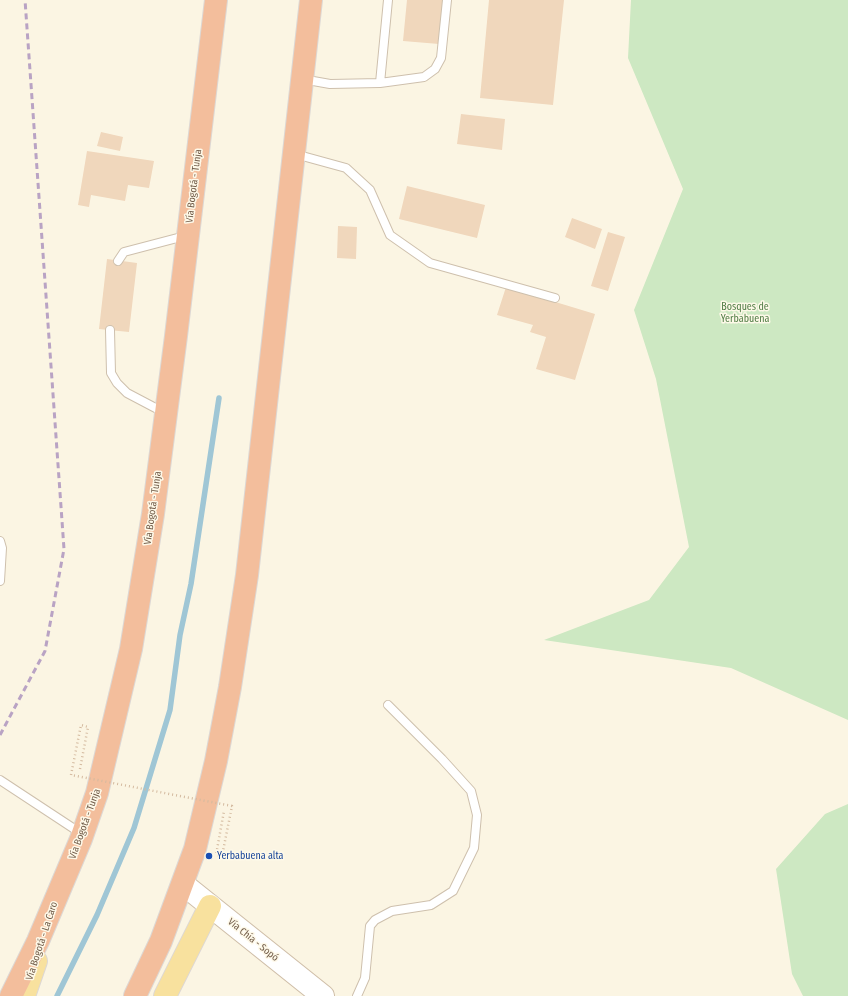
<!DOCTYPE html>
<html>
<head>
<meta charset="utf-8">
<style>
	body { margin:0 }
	canvas { display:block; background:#fbf5e3 }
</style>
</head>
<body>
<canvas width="848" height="996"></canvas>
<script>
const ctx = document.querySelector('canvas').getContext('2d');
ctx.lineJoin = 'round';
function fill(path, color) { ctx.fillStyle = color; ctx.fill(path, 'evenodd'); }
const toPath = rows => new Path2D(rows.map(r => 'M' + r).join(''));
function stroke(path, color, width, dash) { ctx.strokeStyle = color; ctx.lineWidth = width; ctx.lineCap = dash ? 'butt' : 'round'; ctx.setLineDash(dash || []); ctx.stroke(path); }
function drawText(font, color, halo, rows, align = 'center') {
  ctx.font = font + ' "Fira Sans Condensed",sans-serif'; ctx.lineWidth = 3; ctx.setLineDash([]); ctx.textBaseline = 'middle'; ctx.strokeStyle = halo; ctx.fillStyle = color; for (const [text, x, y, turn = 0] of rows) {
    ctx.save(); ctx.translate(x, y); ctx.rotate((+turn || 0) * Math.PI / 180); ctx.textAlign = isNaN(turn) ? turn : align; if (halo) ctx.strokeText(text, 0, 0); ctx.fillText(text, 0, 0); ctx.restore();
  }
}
const green = toPath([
	[631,0,848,0,848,720,731,668,544,640,649,600,689,547,656,379,634,310,683,189,628,58],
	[848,804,848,996,803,996,792,974,776,869,825,814]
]);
const stream = toPath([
	[57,996,97,915,134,828,170,710,180,635,191,584,219,398]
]);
const building = toPath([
	[407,0,443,0,439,44,403,41],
	[489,0,564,0,553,105,480,98],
	[461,114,505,119,502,150,457,144],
	[101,132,123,137,120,151,97,146],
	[87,151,154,161,149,188,128,185,125,201,91,195,89,207,78,205],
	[407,186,485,205,477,238,399,219],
	[572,218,602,229,595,249,565,237],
	[338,226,357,227,356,259,337,258],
	[608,232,625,237,608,291,591,286],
	[107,259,137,263,129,332,99,329],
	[506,287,595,314,575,380,536,369,546,337,530,332,533,325,497,315]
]);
const lane = toPath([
	[302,79,330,84,380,83,424,77,435,69,441,58,447,0],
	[380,83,388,0],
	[295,154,346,168,370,190,390,235,430,263,555,298],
	[118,261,124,252,185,236],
	[110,330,111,373,117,383,127,393,165,413],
	[0,541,2,548,0,581],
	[0,780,82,834],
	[357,996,365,978,370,926,375,920,392,911,431,905,453,891,474,848,477,815,471,791,442,759,388,705]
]);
const secondary = toPath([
	[183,884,323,996]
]);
const primary = toPath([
	[24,996,36,961],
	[165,996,210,906]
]);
const highway = toPath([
	[11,996,38,941,81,839,97,793,131,649,153,514,176,336,216,0],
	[135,996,161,941,195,849,216,761,230,687,247,575,311,0]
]);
const rail = toPath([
	[0,735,45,651,64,549,25,0]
]);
const pathBridge = toPath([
	[80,769,88,727,81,725,71,775,232,806,222,856,216,855,224,811]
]);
const markers = [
	[209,856,4,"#1a4fb4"]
];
const streetNames = [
	["Vía Bogotá - Tunja",194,186,-83],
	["Vía Bogotá - Tunja",153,508,-82],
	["Vía Bogotá - Tunja",85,824,-70],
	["Vía Chía - Sopó",253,940,39],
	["Vía Bogotá - La Caro",42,941,-72]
];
const parkNames = [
	["Bosques de",745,307],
	["Yerbabuena",745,319]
];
const transitNames = [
	["Yerbabuena alta",217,856]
];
fill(green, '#cde8c2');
stroke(stream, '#9fc6d5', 5.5);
fill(building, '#f0d7bc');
stroke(lane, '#cec0ad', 10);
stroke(secondary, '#cfbea8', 24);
stroke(primary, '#ddd8d4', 24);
stroke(highway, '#ddd8d4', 24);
stroke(lane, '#fff', 8);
stroke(secondary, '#fff', 22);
stroke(primary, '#f8e19e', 22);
stroke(highway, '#f3be9c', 22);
stroke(rail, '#b9a3c4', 3, [6, 4]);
stroke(pathBridge, '#d4ba9f', 2.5, [1, 3]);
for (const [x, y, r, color] of markers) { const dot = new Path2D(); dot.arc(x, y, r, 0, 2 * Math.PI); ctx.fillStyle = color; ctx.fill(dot); stroke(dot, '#fef9e9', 1.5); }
drawText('10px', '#725d4a', '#fef9e9', streetNames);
drawText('10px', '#507d45', '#fef9e9', parkNames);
drawText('10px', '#164399', '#fef9e9', transitNames, 'left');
</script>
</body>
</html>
